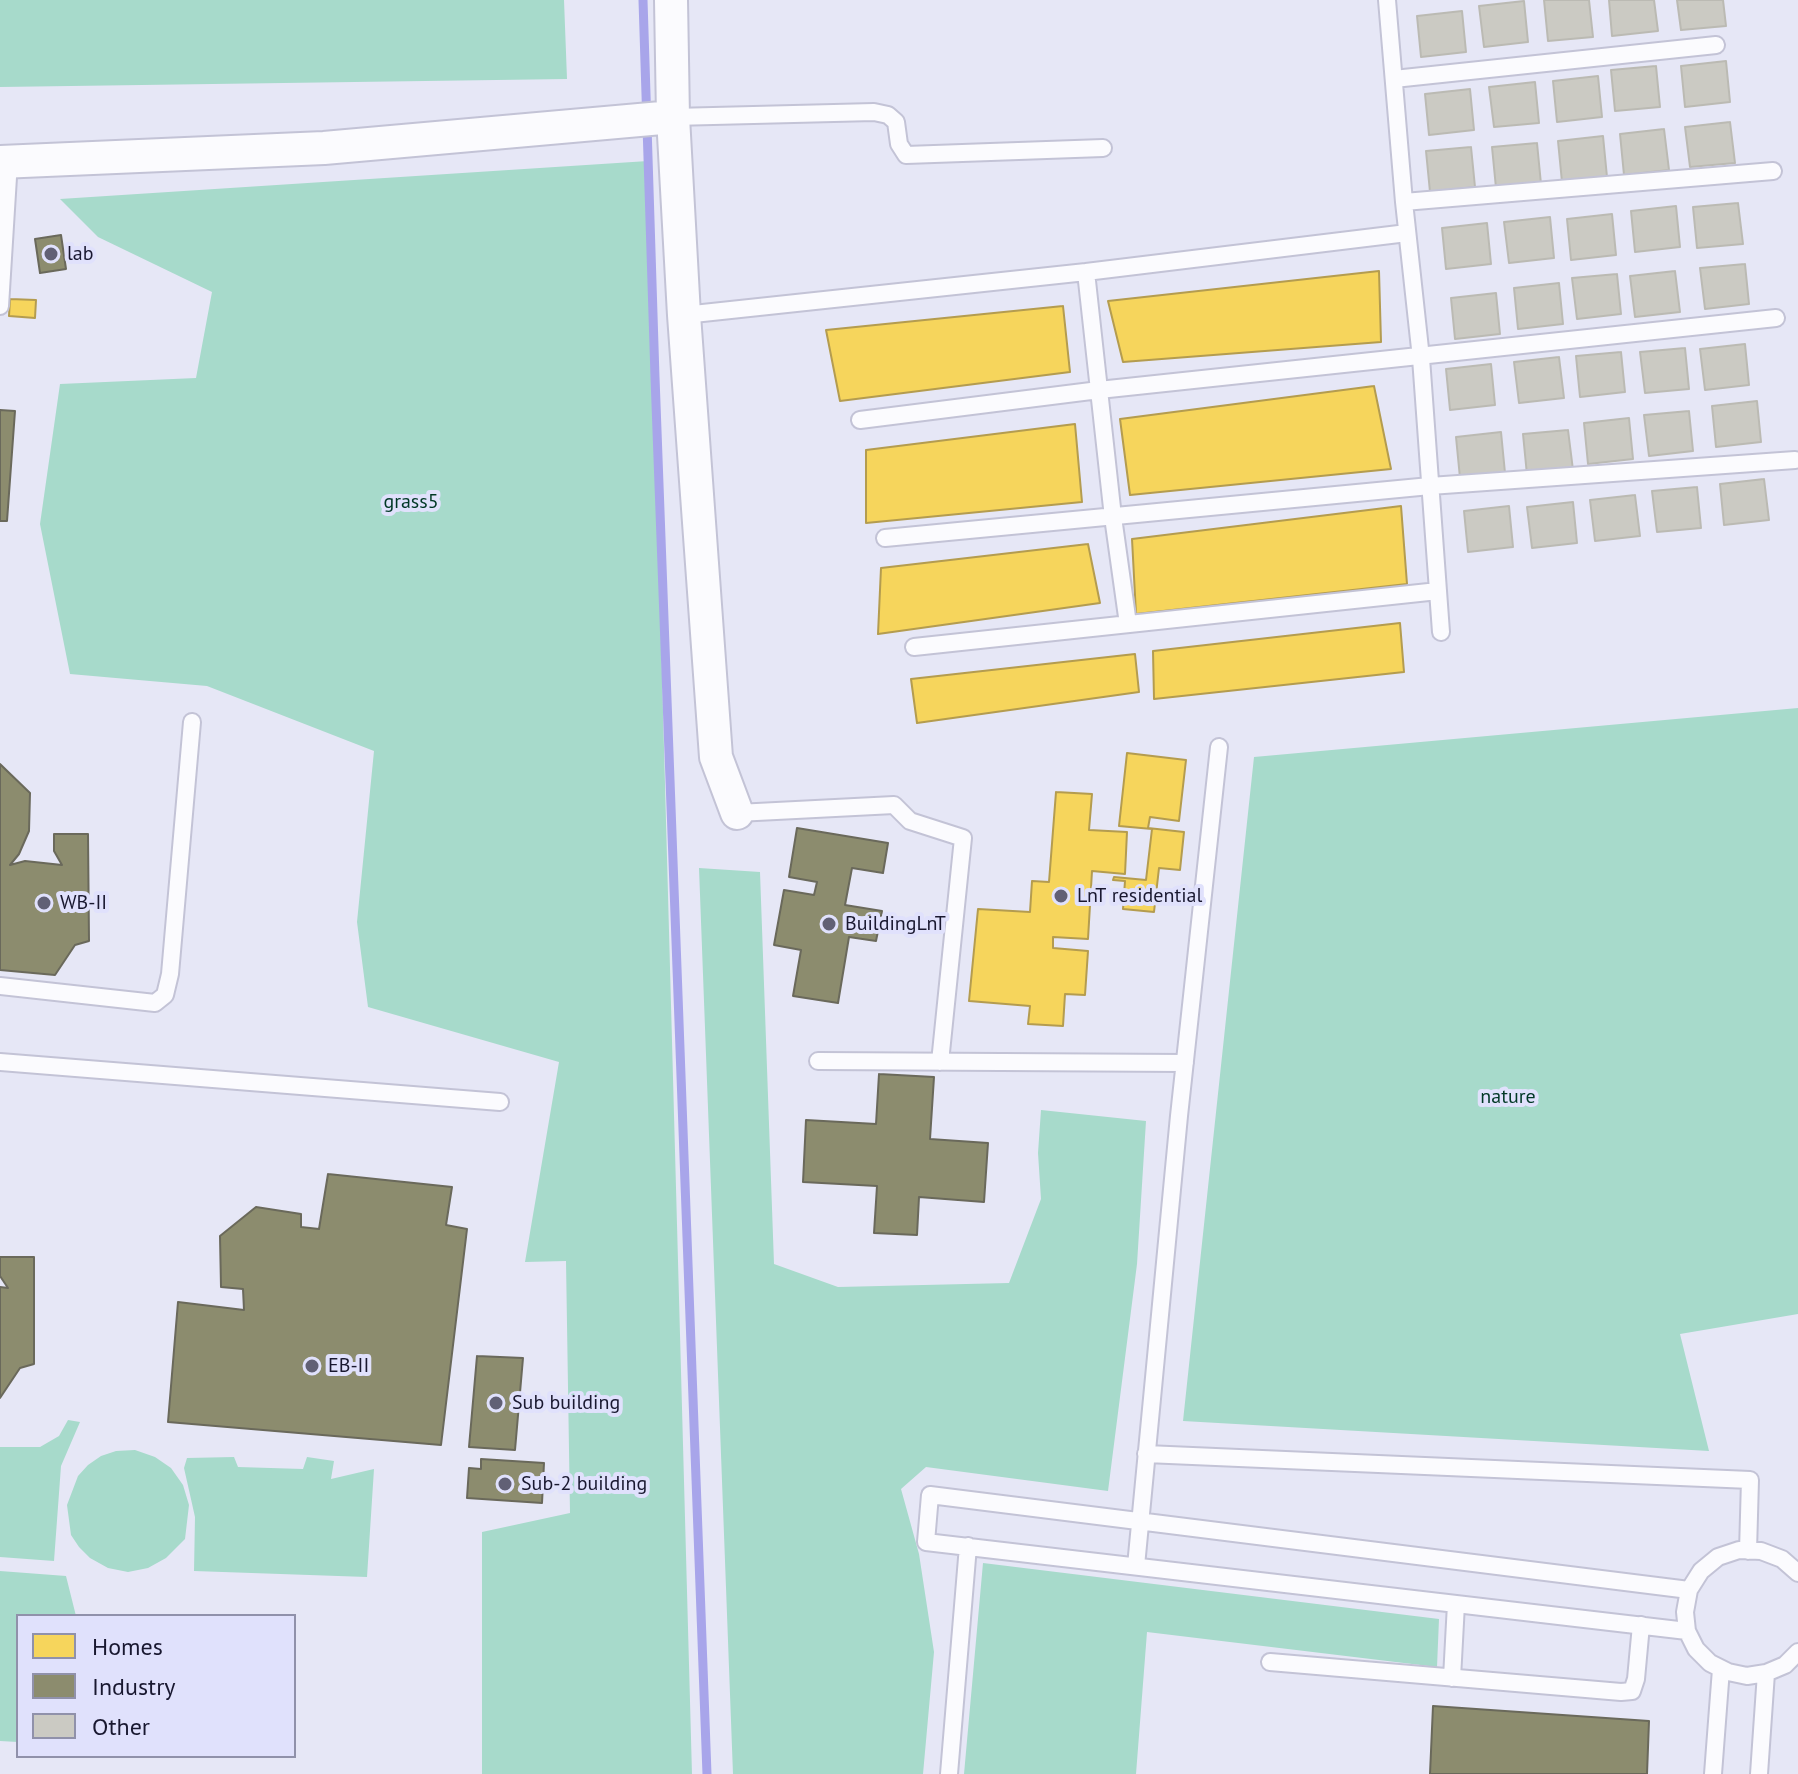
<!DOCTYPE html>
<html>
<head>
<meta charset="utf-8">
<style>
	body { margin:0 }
	#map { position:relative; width:1798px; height:1774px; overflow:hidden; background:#e6e7f6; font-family:"PT Sans",sans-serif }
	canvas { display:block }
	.legend { position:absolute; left:16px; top:1614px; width:280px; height:144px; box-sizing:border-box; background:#e0e1fc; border:2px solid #9091aa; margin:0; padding:10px 14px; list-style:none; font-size:24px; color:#191830 }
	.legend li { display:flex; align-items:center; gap:16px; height:40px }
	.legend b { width:40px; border:2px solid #9091aa }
</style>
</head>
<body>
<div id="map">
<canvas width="1798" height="1774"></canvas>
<ul class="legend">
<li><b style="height:22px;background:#f6d55c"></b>Homes</li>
<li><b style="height:22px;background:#8c8c6e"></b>Industry</li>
<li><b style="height:22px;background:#cbcac3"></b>Other</li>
</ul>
</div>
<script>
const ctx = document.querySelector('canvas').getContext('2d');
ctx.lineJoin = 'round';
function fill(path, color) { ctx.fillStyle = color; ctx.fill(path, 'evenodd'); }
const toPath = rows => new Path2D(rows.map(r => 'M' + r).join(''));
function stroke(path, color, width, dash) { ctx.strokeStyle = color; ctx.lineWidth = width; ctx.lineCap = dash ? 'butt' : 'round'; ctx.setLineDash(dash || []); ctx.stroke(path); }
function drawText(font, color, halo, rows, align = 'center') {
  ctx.font = font + ' "PT Sans",sans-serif'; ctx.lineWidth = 8; ctx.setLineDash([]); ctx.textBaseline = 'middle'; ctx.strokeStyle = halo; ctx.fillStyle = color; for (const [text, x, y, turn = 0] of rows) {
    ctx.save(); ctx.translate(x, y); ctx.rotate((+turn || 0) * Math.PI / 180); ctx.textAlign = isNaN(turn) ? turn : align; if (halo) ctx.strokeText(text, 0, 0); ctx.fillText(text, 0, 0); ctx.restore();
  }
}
const green = toPath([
	[0,0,564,0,567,79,0,87],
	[648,161,692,1774,482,1774,482,1532,570,1513,566,1261,525,1262,559,1062,368,1007,357,922,374,751,207,686,70,674,40,524,60,384,196,378,212,292,98,237,60,199],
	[1798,708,1798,1314,1680,1334,1709,1451,1183,1421,1254,757],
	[699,868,760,872,774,1264,838,1287,1009,1283,1041,1199,1038,1153,1041,1110,1146,1121,1137,1264,1108,1491,926,1467,901,1489,919,1554,934,1652,923,1774,733,1774],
	[68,1420,80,1422,61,1466,54,1561,0,1557,0,1447,40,1447,59,1436],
	[135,1450,155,1457,171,1468,183,1485,189,1505,185,1539,166,1558,148,1568,128,1572,108,1568,90,1558,79,1547,71,1535,67,1505,78,1476,88,1465,101,1456,116,1451],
	[234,1457,238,1467,303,1469,307,1457,334,1461,331,1479,374,1469,367,1577,194,1571,195,1517,184,1468,187,1458],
	[983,1563,1439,1619,1437,1667,1147,1632,1136,1774,964,1774],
	[0,1571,66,1576,76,1616,18,1616,18,1742,0,1741]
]);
const homes = toPath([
	[1379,271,1381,342,1123,362,1108,301,1379,271],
	[10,299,36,300,35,318,9,316,10,299],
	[1063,306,1070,372,840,401,826,330,1063,306],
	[1374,386,1391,469,1130,495,1120,419,1374,386],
	[1075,424,1082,502,866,523,866,450,1075,424],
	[1401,506,1407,584,1136,614,1132,539,1401,506],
	[1088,544,1100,603,878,634,881,568,1088,544],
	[1400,623,1404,672,1154,699,1153,651,1400,623],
	[1135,654,1139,692,917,723,911,679,1135,654],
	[1127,753,1186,760,1179,821,1150,817,1148,828,1184,832,1180,870,1159,868,1154,912,1123,909,1125,881,1113,880,1114,877,1146,880,1152,829,1119,826,1127,753],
	[1056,792,1092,794,1089,830,1127,832,1125,874,1092,871,1088,939,1053,937,1053,948,1088,951,1085,995,1065,994,1063,1026,1028,1024,1030,1006,969,1001,978,909,1030,912,1032,881,1049,882,1056,792]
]);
const industry = toPath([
	[61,235,66,269,40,273,35,239,61,235],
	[0,410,15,411,7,521,0,521,0,410],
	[0,764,30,793,29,831,19,854,10,865,25,861,62,865,54,851,54,834,88,834,89,941,75,945,55,975,0,970,0,764],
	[797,828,888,843,883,873,852,868,845,905,882,911,876,941,849,937,838,1003,793,996,801,950,774,945,784,890,814,895,817,882,789,877,797,828],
	[879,1074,934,1077,930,1139,988,1143,984,1202,919,1197,917,1235,874,1233,877,1186,803,1182,806,1120,876,1124,879,1074],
	[328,1174,452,1187,446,1225,467,1229,441,1445,168,1422,178,1302,244,1310,243,1289,221,1287,220,1236,256,1207,301,1214,301,1227,319,1229,328,1174],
	[0,1257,34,1257,34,1364,20,1368,0,1398,0,1287,8,1288,0,1276,0,1257],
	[477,1356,523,1358,515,1450,469,1447,477,1356],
	[481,1459,544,1463,542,1503,467,1498,469,1468,481,1469,481,1459],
	[1433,1706,1649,1721,1647,1774,1430,1774,1433,1706]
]);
const stream = toPath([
	[643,0,655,377,707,1774]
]);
const building = toPath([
	[1544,0,1589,0,1593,37,1548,41,1544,0],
	[1609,0,1654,0,1658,31,1612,36,1609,0],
	[1677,0,1723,0,1726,26,1681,30,1677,0],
	[1524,1,1528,42,1484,47,1479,6,1524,1],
	[1462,11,1466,52,1421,57,1417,16,1462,11],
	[1726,61,1730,102,1685,107,1681,66,1726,61],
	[1656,66,1660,107,1615,111,1611,70,1656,66],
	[1598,76,1602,117,1557,122,1553,81,1598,76],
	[1535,82,1539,123,1494,127,1489,87,1535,82],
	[1470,89,1474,130,1429,135,1425,94,1470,89],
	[1730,122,1735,163,1690,167,1685,127,1730,122],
	[1664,129,1669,170,1624,175,1620,134,1664,129],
	[1603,136,1607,177,1562,182,1558,141,1603,136],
	[1537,143,1541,184,1496,188,1492,147,1537,143],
	[1471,147,1475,187,1430,192,1426,151,1471,147],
	[1738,203,1743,244,1697,248,1693,207,1738,203],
	[1676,206,1680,247,1635,252,1631,211,1676,206],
	[1612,214,1616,255,1571,260,1567,219,1612,214],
	[1550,217,1554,258,1509,263,1504,222,1550,217],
	[1487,223,1491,264,1446,269,1442,228,1487,223],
	[1745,264,1749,304,1705,309,1700,268,1745,264],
	[1675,271,1680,312,1635,317,1630,276,1675,271],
	[1617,274,1621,314,1577,319,1572,278,1617,274],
	[1559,283,1563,324,1518,329,1514,288,1559,283],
	[1496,293,1500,334,1455,339,1451,298,1496,293],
	[1745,344,1749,385,1705,390,1700,349,1745,344],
	[1685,348,1689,389,1645,393,1640,352,1685,348],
	[1621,352,1625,392,1580,397,1576,356,1621,352],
	[1559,357,1564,398,1519,403,1514,362,1559,357],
	[1491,364,1495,405,1450,410,1446,369,1491,364],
	[1757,401,1761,442,1716,447,1712,406,1757,401],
	[1689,411,1693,451,1649,456,1644,415,1689,411],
	[1629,418,1633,459,1588,464,1584,423,1629,418],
	[1568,430,1573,470,1527,475,1523,434,1568,430],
	[1501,432,1505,473,1460,478,1456,437,1501,432],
	[1764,479,1769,520,1724,525,1720,484,1764,479],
	[1697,487,1701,528,1657,532,1652,491,1697,487],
	[1635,495,1640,536,1595,541,1590,500,1635,495],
	[1573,502,1577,543,1532,548,1527,507,1573,502],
	[1509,506,1513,547,1468,552,1464,511,1509,506]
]);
const service = toPath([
	[1387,0,1404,202,1421,358,1441,632],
	[1394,79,1716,45],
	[673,117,874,112,888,115,896,122,899,144,906,155,1103,148],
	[1404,202,1773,171],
	[1086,272,1113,517,1128,624],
	[0,306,9,161],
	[684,315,1086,272,1407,233],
	[860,420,1099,390,1776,318],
	[885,538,1430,486,1795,460],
	[914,647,1438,591],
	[737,813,894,805,910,821,963,838,940,1062],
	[0,986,155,1003,165,995,170,974,192,722],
	[818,1061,1185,1063],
	[0,1062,500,1102],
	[1146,1454,1750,1480,1748,1551],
	[1136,1566,1179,1116,1219,747],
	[1798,1573,1782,1559,1761,1551,1739,1550,1718,1557,1701,1571,1689,1590,1685,1612,1687,1631,1696,1649,1710,1663,1728,1672,1747,1676,1766,1673,1785,1665,1798,1652],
	[1687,1631,926,1542,930,1495,1689,1590],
	[1270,1662,1621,1692,1632,1691,1636,1679,1641,1625],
	[1452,1678,1456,1604],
	[949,1774,968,1546],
	[1713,1774,1721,1669],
	[1759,1774,1766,1673]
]);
const minor = toPath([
	[671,0,673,117,684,315,716,757,737,813],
	[0,162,324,148,673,117]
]);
const markers = [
	[51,254,8,"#616075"],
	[1061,896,8,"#616075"],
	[44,903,8,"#616075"],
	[829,924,8,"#616075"],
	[312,1366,8,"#616075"],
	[496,1403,8,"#616075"],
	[505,1484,8,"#616075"]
];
const poiNames = [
	["lab",67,254],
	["LnT residential",1077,896],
	["WB-II",60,903],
	["BuildingLnT",845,924],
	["EB-II",328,1366],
	["Sub building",512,1403],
	["Sub-2 building",521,1484]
];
const parkNames = [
	["grass5",411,502],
	["nature",1508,1097]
];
fill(green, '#a7dacb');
fill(homes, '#f6d55c');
stroke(homes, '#b49c4f', 2);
fill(industry, '#8c8c6e');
stroke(industry, '#6a695b', 2);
stroke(stream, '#a8a5ea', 9);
fill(building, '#cbcac3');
stroke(building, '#bbbab3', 2);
stroke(service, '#c3c3d6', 20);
stroke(minor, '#c3c3d6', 36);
stroke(service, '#fbfbfe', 16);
stroke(minor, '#fbfbfe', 32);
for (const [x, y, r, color] of markers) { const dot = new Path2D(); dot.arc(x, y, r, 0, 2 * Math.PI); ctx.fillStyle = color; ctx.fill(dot); stroke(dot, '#e0e1fc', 3); }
drawText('20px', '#191830', '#e0e1fc', poiNames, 'left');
drawText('20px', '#003825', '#e0e1fc', parkNames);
</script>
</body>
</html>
